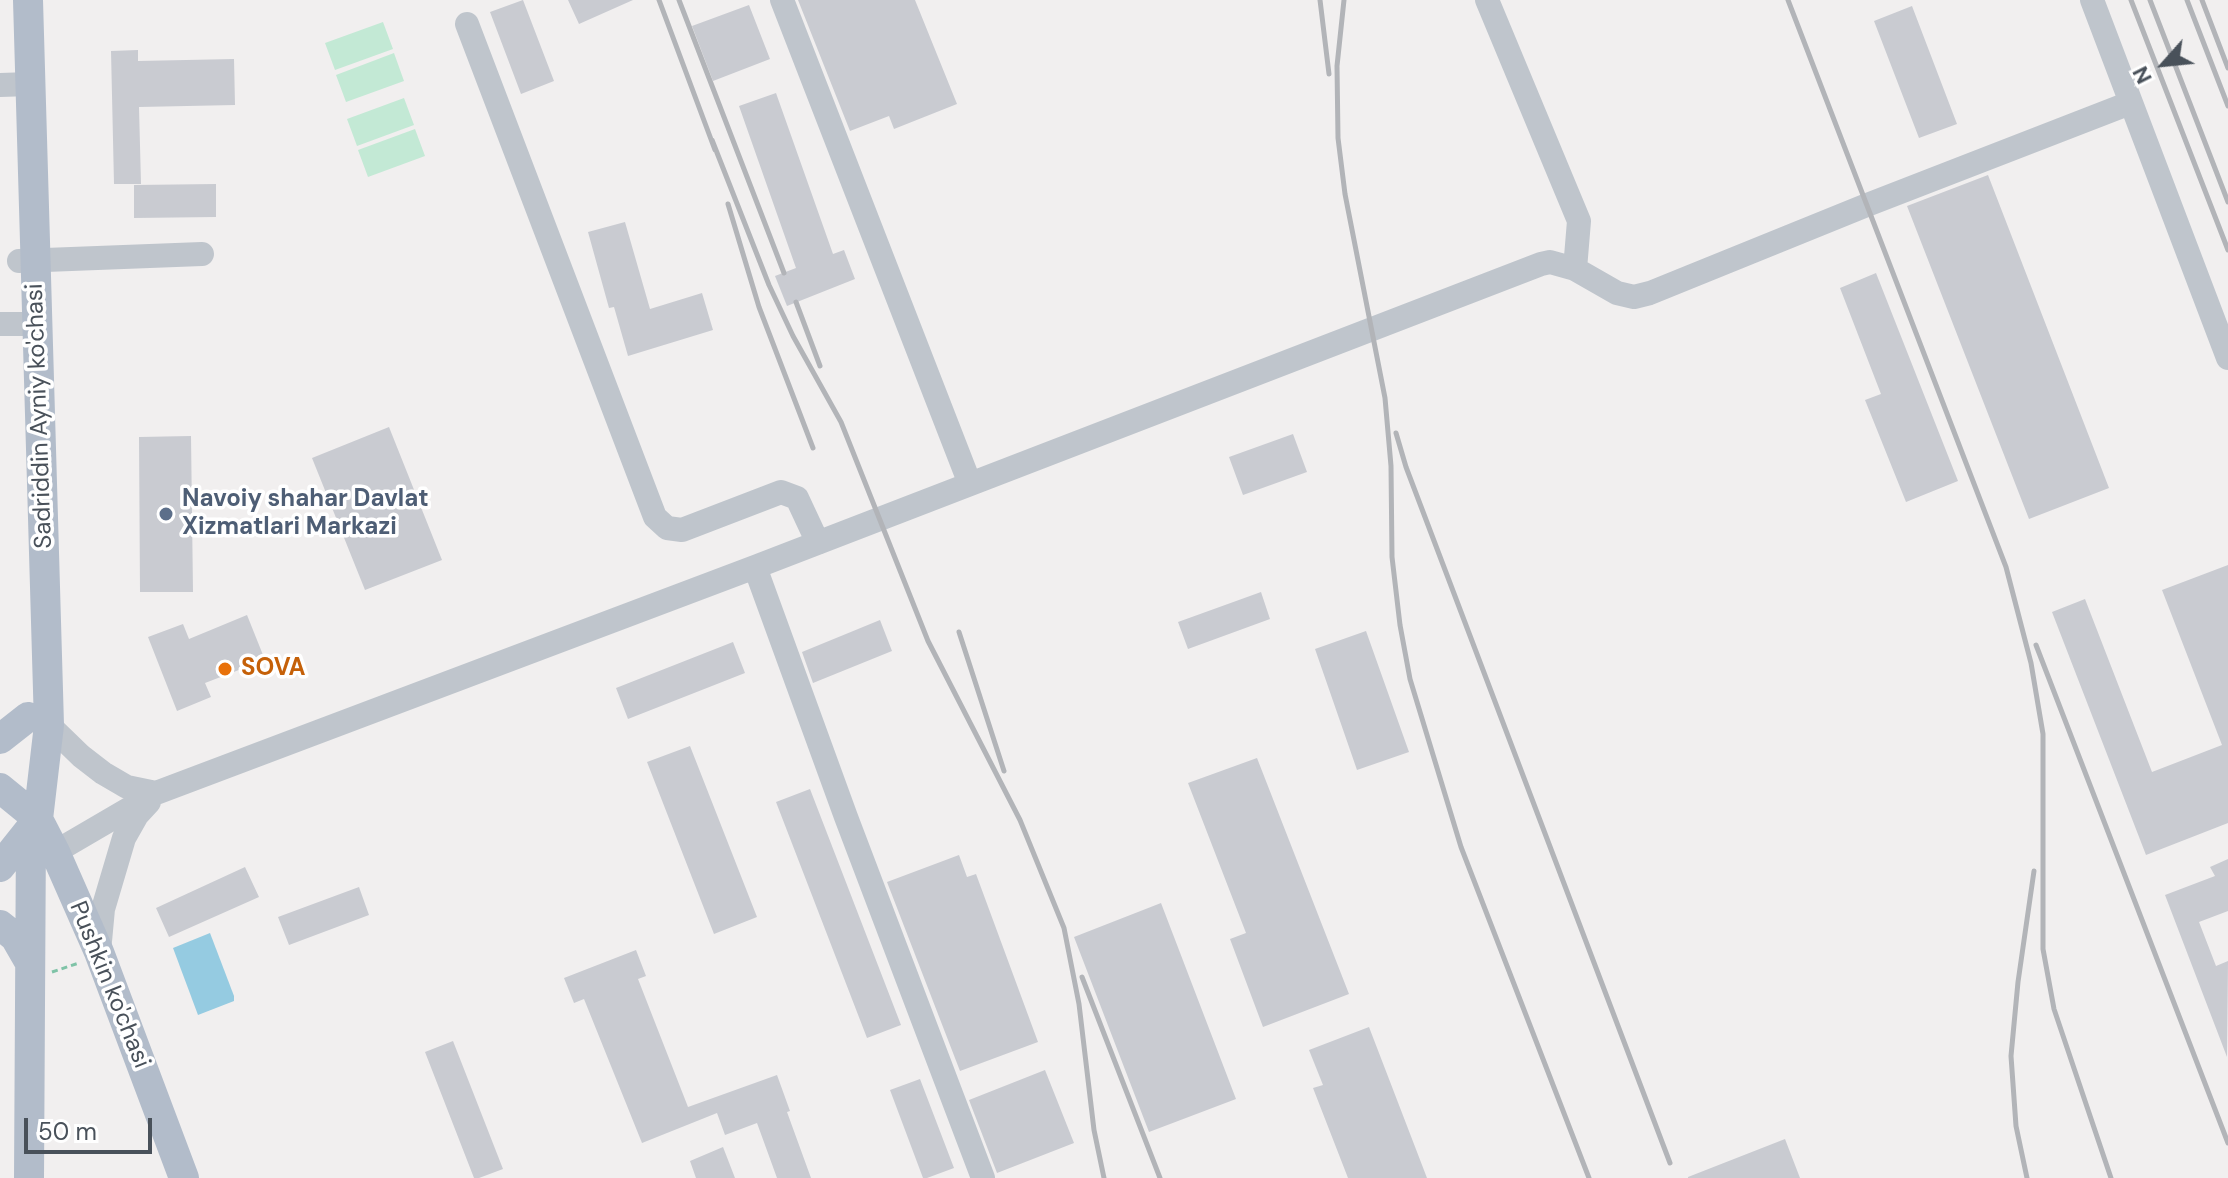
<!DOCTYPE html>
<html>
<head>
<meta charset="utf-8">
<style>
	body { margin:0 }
	#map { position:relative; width:2228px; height:1178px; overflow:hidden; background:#f1efef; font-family:"DM Sans",sans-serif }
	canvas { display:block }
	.north { position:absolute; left:2124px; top:24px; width:80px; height:80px; -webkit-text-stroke:6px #fff; paint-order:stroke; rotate:243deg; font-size:22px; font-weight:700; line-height:32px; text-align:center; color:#49515a }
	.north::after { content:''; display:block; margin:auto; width:28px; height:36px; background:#49515a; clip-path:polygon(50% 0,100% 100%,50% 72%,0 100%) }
	.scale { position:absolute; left:24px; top:1118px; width:128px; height:36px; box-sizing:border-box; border:4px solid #49515a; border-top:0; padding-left:10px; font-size:24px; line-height:28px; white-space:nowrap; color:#49515a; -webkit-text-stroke:6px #fff; paint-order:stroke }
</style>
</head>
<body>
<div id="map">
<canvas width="2228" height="1178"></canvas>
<div class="north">N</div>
<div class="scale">50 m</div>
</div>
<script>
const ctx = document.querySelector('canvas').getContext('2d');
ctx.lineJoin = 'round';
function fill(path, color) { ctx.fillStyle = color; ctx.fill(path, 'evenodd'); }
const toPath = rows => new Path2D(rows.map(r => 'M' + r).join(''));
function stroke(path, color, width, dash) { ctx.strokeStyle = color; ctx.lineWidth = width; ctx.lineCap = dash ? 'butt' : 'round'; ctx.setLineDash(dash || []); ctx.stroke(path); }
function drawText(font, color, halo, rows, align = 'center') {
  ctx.font = font + ' "DM Sans",sans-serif'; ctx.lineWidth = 7; ctx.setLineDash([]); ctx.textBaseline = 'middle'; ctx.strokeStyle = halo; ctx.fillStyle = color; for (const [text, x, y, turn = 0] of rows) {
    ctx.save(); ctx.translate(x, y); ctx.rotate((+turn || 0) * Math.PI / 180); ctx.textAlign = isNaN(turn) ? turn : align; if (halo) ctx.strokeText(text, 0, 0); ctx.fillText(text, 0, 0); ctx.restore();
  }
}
const green = toPath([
	[383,22,393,49,335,70,325,43],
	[394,53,404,81,346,102,336,75],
	[404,98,414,125,357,146,347,119],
	[415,129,425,156,368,177,358,150]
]);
const water = toPath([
	[210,933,234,996,234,1001,198,1015,173,948]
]);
const building = toPath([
	[523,0,554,81,521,94,490,12],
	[568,0,633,0,579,24],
	[798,0,915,0,957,104,894,129,889,116,850,131],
	[749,5,770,59,713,81,692,26],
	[1912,6,1957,124,1919,138,1874,21],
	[138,50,138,61,234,59,235,105,139,107,141,184,114,184,111,51],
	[776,93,833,254,844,250,855,279,787,306,775,276,796,268,739,106],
	[1988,175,2109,488,2029,519,1907,206],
	[216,184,216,217,134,218,134,185],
	[625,222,650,309,702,293,713,330,628,356,614,307,609,308,588,232],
	[1876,273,1958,481,1906,502,1865,400,1881,394,1840,288],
	[389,427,442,560,365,590,312,458],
	[1293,434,1307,472,1243,495,1229,457],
	[191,436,193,592,140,592,139,437],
	[2228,565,2228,823,2146,855,2052,612,2085,599,2152,772,2222,745,2162,590],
	[1261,592,1270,619,1188,649,1178,622],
	[247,615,265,660,205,683,211,697,177,711,148,637,183,624,189,639],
	[880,620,892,651,813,683,802,652],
	[1366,631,1409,752,1357,770,1315,649],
	[733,642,745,673,628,719,616,688],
	[690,746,757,917,714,934,647,762],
	[1257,758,1349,994,1263,1027,1230,939,1246,933,1188,783],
	[810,789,901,1025,867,1038,776,802],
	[959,855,967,877,976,874,1038,1042,960,1071,887,882],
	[2228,859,2228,911,2199,922,2216,966,2228,961,2227,1057,2165,895,2215,876,2210,867],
	[245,867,259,897,169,937,156,908],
	[359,887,369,915,289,945,278,917],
	[1161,903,1236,1099,1149,1132,1074,937],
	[636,950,646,976,638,979,688,1107,777,1075,790,1111,787,1112,811,1178,777,1178,757,1123,725,1135,717,1113,642,1143,584,999,574,1003,564,978],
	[1369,1027,1427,1178,1348,1178,1313,1088,1323,1085,1309,1050],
	[453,1041,503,1169,479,1178,474,1178,425,1052],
	[1045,1070,1074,1143,997,1173,969,1100],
	[920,1079,954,1168,927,1178,923,1178,890,1090],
	[1785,1139,1800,1178,1688,1178,1688,1177],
	[723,1147,735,1178,696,1178,690,1161]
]);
const path = toPath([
	[52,972,79,963]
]);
const minor = toPath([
	[782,0,970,484],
	[1487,0,1579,221,1575,269],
	[2092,0,2228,358],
	[467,24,655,517,667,528,682,530,781,492,797,498,818,543],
	[0,85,30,84],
	[19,261,202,254],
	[0,324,37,324],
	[755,567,846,817,983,1178],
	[49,725,81,756,103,773,127,787,156,793],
	[55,852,156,793,755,567,1541,264,1550,262,1575,269,1617,293,1634,297,1650,293,1867,205,2130,103],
	[99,952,103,909,124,838,137,815,149,802]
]);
const major = toPath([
	[0,739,28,717],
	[0,788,38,819,55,852,99,952,184,1178],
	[0,867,38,819,49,725,28,0],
	[0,925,15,937,30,963],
	[29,1178,31,830]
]);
const rail = toPath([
	[659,0,715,150],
	[679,0,784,273],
	[1320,0,1329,74],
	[1344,0,1337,66,1338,138,1345,194,1385,398,1391,466,1392,557,1400,625,1410,679,1461,847,1589,1178],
	[1788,0,2006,567,2031,663,2043,734,2043,949,2054,1009,2111,1178],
	[2131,0,2228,250],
	[2150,0,2228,202],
	[2187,0,2228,106],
	[2202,0,2228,68],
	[712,140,769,285,793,336,841,422,928,641,1020,820,1064,928,1079,1004,1094,1130,1104,1178],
	[728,204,759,307,813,448],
	[796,302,820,366],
	[1396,433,1406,467,1670,1163],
	[959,632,1004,771],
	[2036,645,2228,1143],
	[1082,977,1160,1178],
	[2027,1178,2016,1126,2011,1056,2018,982,2034,871]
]);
const markers = [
	[166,514,8,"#5c6f8a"],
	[225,669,8,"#e8710a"]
];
const streetNames = [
	["Sadriddin Ayniy ko'chasi",40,416,-92],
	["Pushkin ko'chasi",109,985,68]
];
const serviceNames = [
	["Navoiy shahar Davlat",182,500],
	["Xizmatlari Markazi",182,528]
];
const foodNames = [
	["SOVA",241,669]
];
fill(green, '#c3e9d5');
fill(water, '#95cbe1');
fill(building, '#c9cbd1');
stroke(path, '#7fc3a7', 3, [6, 4]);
stroke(minor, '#bfc5cc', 24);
stroke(major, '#b2bcca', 30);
stroke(rail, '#b2b4b8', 5);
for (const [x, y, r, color] of markers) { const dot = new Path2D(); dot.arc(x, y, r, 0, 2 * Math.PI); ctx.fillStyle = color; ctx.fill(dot); stroke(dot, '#fff', 3); }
drawText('24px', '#49515a', '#fff', streetNames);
drawText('bold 24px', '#4e5e75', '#fff', serviceNames, 'left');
drawText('bold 24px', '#c56008', '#fff', foodNames, 'left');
</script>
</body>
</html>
